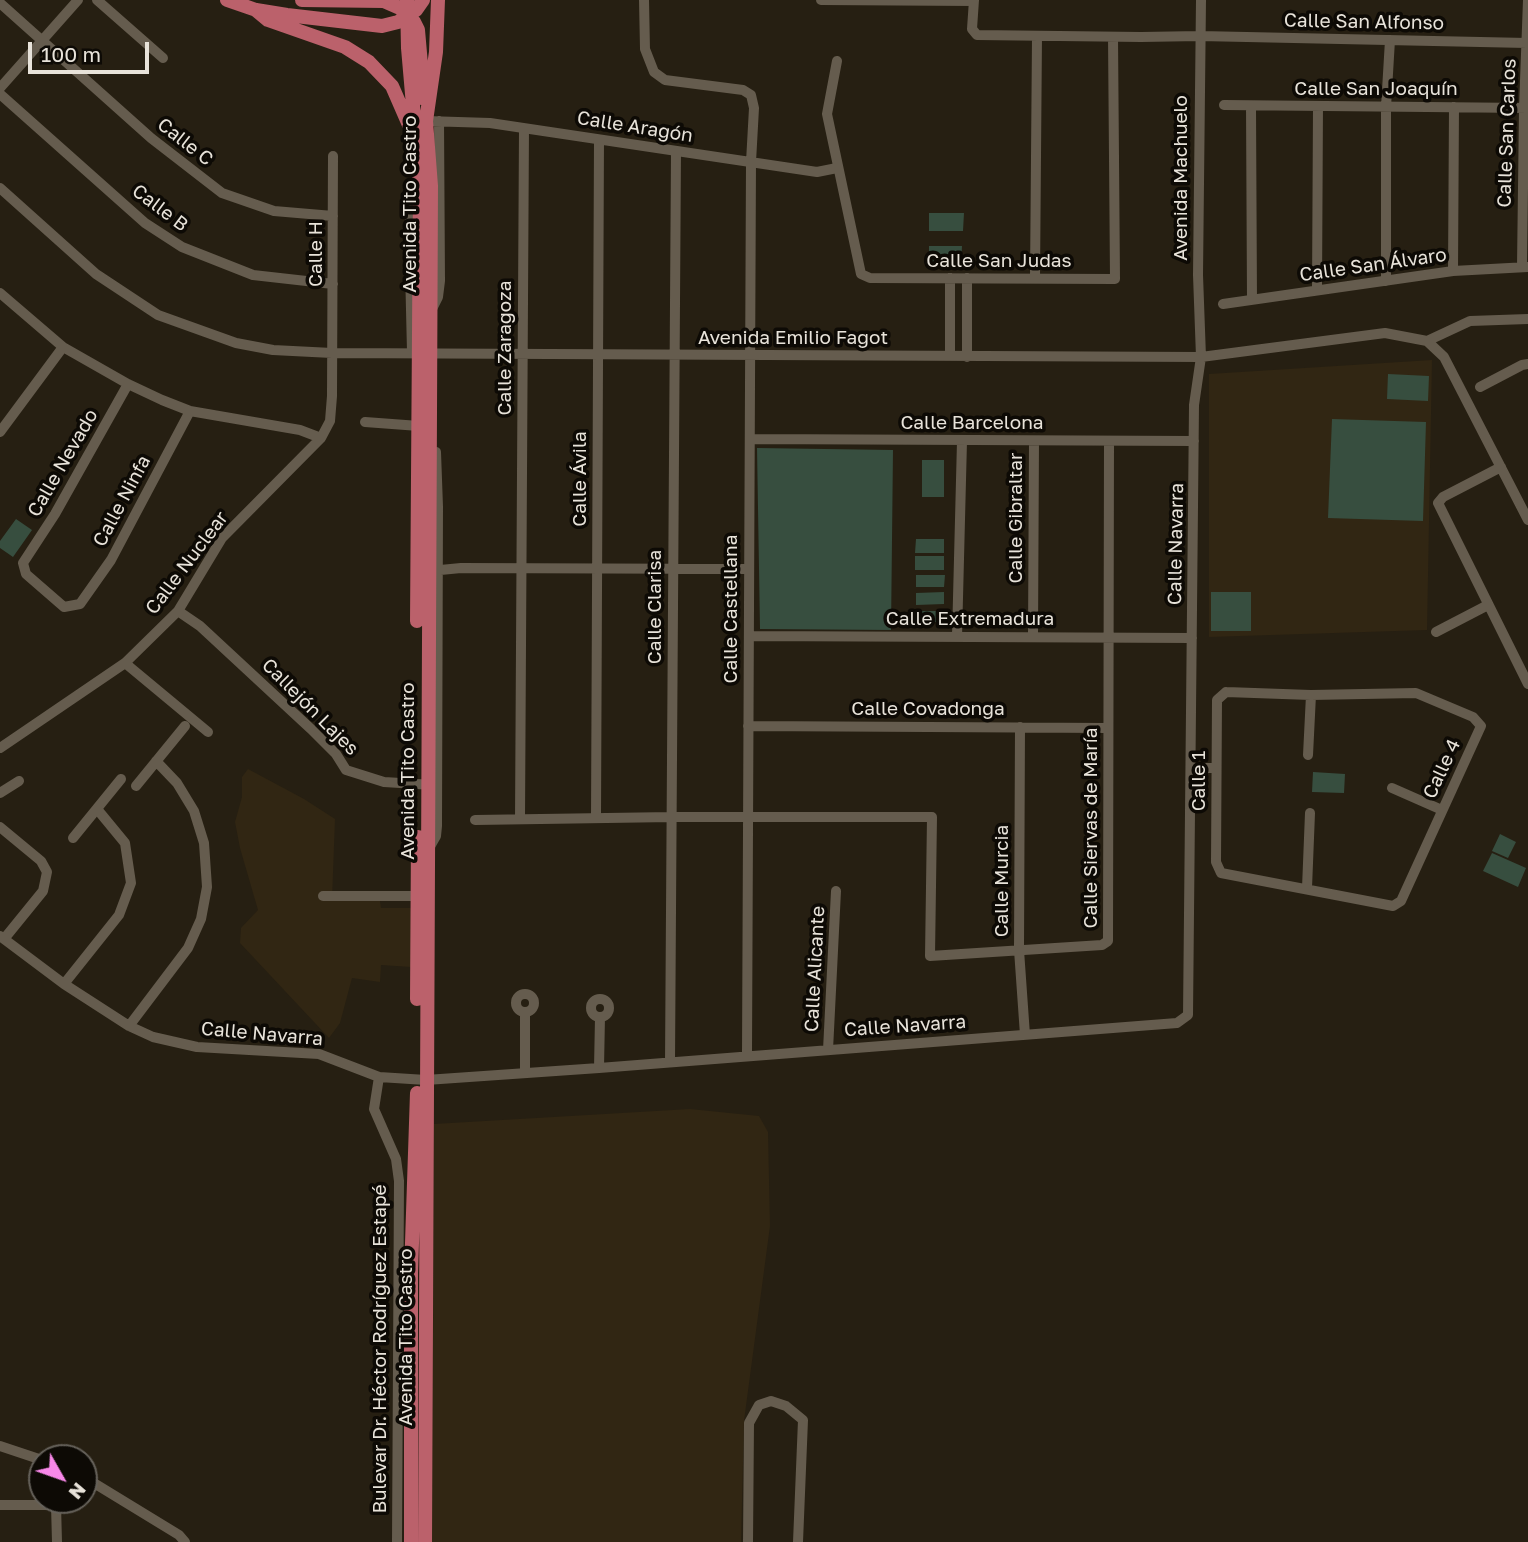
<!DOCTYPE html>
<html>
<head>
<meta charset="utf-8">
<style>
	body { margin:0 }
	#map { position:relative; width:1528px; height:1542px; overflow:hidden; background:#261f12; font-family:"Golos Text",sans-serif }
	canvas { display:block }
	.north { position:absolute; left:28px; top:1444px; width:70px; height:70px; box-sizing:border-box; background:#0d0a05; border:2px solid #65615a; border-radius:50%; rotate:130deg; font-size:19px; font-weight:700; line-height:28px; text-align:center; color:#e8e3da }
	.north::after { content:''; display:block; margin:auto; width:24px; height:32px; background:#f888e9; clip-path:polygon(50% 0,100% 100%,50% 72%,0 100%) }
	.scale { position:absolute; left:28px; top:42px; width:121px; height:32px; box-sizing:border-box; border:4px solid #e8e3da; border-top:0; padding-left:9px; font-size:21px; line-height:24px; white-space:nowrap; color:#e8e3da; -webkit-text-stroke:5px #0d0a05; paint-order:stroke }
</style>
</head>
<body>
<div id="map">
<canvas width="1528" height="1542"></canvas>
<div class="north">N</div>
<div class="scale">100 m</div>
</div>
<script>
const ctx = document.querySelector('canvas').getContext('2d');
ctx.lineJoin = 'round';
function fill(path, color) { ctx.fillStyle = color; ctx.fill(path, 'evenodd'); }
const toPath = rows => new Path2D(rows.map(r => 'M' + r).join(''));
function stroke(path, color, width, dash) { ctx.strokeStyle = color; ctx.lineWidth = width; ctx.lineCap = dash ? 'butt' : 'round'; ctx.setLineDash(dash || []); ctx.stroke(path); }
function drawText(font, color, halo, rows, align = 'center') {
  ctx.font = font + ' "Golos Text",sans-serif'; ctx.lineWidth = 7; ctx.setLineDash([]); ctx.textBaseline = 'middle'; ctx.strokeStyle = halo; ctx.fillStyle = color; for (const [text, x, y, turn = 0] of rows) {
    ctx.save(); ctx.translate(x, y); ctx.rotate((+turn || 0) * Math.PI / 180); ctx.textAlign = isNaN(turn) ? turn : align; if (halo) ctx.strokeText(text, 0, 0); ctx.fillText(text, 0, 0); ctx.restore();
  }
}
const built = toPath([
	[1432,360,1427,630,1209,637,1209,374],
	[248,769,304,799,335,819,332,900,380,901,381,908,411,908,411,967,381,965,380,982,352,978,340,1023,329,1038,240,943,241,928,258,910,240,848,235,822,242,797,242,777],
	[690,1109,759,1116,768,1132,770,1226,744,1421,741,1542,432,1542,434,1124]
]);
const green = toPath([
	[929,213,964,213,963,231,929,231],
	[929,246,962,246,961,265,929,265],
	[1388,374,1429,376,1428,401,1387,399],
	[1332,419,1426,422,1423,521,1328,518],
	[757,448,893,450,891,630,760,629],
	[922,460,944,460,944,497,922,497],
	[16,519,32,530,13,557,0,548,0,541],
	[916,539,944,539,944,553,915,553],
	[915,556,944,556,944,570,915,570],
	[916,575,945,575,944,587,916,587],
	[944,592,944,604,916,605,916,593],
	[1211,592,1251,592,1251,631,1211,631],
	[916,611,943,611,943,622,916,622],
	[1313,772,1345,774,1344,793,1312,792],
	[1500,834,1516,842,1508,858,1492,851],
	[1492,853,1526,868,1518,887,1483,871]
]);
const minor = toPath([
	[97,0,163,58],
	[644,0,645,49,654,72,665,80,743,90,751,95,754,108,751,162,747,1056],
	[821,0,974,1],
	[974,0,972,29,977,35,1141,37,1200,36,1527,43],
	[0,3,151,138,222,193,274,211,333,216],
	[837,61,827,114,861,274,870,278,1115,279,1113,37],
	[0,88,78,0],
	[0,94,145,223,182,247,253,275,333,284],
	[1224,105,1528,108],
	[1251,106,1252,300],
	[426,121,490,123,817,172,837,168],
	[0,188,96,274,158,315,236,343,273,350,332,353,1201,357,1385,333,1427,341,1444,357,1528,520],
	[1522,266,1524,108,1528,0],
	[1453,271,1454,107],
	[1035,278,1037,36],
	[1386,281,1386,107,1390,40],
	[1317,290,1318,106],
	[0,293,63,347,128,384,162,400,190,411,300,430,321,438],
	[1223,304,1453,271,1528,267],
	[432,309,438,297,440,281,439,121],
	[1427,341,1470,321,1528,319],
	[412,352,409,226,416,199],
	[950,356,950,278],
	[967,357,967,278],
	[128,384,55,514,23,563,26,574,64,607,80,604,111,560,190,411],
	[1480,387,1522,365,1528,364],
	[365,422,419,426],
	[0,432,63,347],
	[750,439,1194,441],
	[1501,467,1443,497,1438,503,1528,684],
	[430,571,461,568,749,569],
	[178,611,200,626,311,729,336,754,346,770,384,782,433,785],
	[1436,632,1488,605],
	[749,636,1192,638],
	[957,637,962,441],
	[1033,637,1034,441],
	[125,663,208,732],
	[1226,692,1311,695,1416,693,1473,717,1481,726,1401,901,1393,906,1221,873,1216,862,1217,700,1226,692],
	[748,726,1108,728],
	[1020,727,1019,950,1025,1035],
	[0,748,125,663,178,611,222,538,321,438,330,421,332,396,333,156],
	[1308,755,1311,695],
	[1191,768,1216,768],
	[136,786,185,726],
	[1392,788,1442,810],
	[0,793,19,781],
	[596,818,599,140],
	[520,819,524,128],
	[475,820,672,817,932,817,930,956,1102,945,1108,941,1109,441],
	[0,827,41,861,47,872,43,891,4,939],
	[73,838,121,779],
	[428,850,436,836,437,826,438,507,436,452],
	[1307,888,1310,813],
	[323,896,417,896],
	[0,936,64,984,129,1026,153,1037,197,1047,319,1054,379,1077,426,1080,599,1068,1177,1023,1188,1015,1194,405,1201,357,1198,275,1201,0],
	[64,984,119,915,131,883,125,843,97,809],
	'516 1003a9 9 0 1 1 18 0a9 9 0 1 1-18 0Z',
	'591 1008a9 9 0 1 1 18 0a9 9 0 1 1-18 0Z',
	[129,1026,188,948,201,919,207,887,204,843,194,811,177,783,156,761],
	[828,1050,836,891],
	[670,1062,676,151],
	[599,1068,600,1017],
	[525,1073,525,1012],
	[379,1077,374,1109,396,1159,399,1181,397,1542],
	[0,1446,42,1460],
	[84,1477,179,1535,185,1542],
	[0,1505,56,1505,57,1542],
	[748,1542,749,1423,759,1405,771,1401,786,1406,803,1420,798,1542]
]);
const major = toPath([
	[227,0,256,10,287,15,382,26,398,22,416,10,423,0],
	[302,0,384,1,400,8,414,22,418,30,424,99],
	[407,0,408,48,420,186,417,621],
	[256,10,268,20,345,47,369,62,392,86,409,125],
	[417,999,418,837],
	[411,1542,411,1273,417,1093],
	[425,1542,431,186,426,121,436,52,438,0]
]);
const streetNames = [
	["Calle San Alfonso",1364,22,1],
	["Calle San Joaquín",1376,89],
	["Calle Aragón",635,127,9],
	["Calle San Carlos",1507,133,-88],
	["Calle C",185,142,38],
	["Avenida Machuelo",1181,178,-90],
	["Avenida Tito Castro",410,204,-90],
	["Calle B",160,208,37],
	["Calle H",316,254,-90],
	["Calle San Judas",999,261],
	["Calle San Álvaro",1373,265,-8],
	["Avenida Emilio Fagot",793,338],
	["Calle Zaragoza",505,348,-90],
	["Calle Barcelona",972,423],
	["Calle Nevado",63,463,-60],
	["Calle Ávila",580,479,-90],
	["Calle Ninfa",122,501,-62],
	["Calle Gibraltar",1016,518,-90],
	["Calle Navarra",1176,544,-89],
	["Calle Nuclear",187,563,-53],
	["Calle Clarisa",655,607,-90],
	["Calle Castellana",731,609,-90],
	["Calle Extremadura",970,619],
	["Callejón Lajes",310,707,45],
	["Calle Covadonga",928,709],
	["Calle 4",1442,769,-65],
	["Avenida Tito Castro",408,771,-90],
	["Calle 1",1199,781,-90],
	["Calle Siervas de María",1091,828,-90],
	["Calle Murcia",1002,881,-90],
	["Calle Alicante",815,969,-87],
	["Calle Navarra",905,1026,-4],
	["Calle Navarra",262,1034,5],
	["Avenida Tito Castro",406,1337,-90],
	["Bulevar Dr. Héctor Rodríguez Estapé",380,1349,-90]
];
fill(built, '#312613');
fill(green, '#374e3f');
stroke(minor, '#655c4e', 10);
stroke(major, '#bb616b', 14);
drawText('19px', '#e8e3da', '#0d0a05', streetNames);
</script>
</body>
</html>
